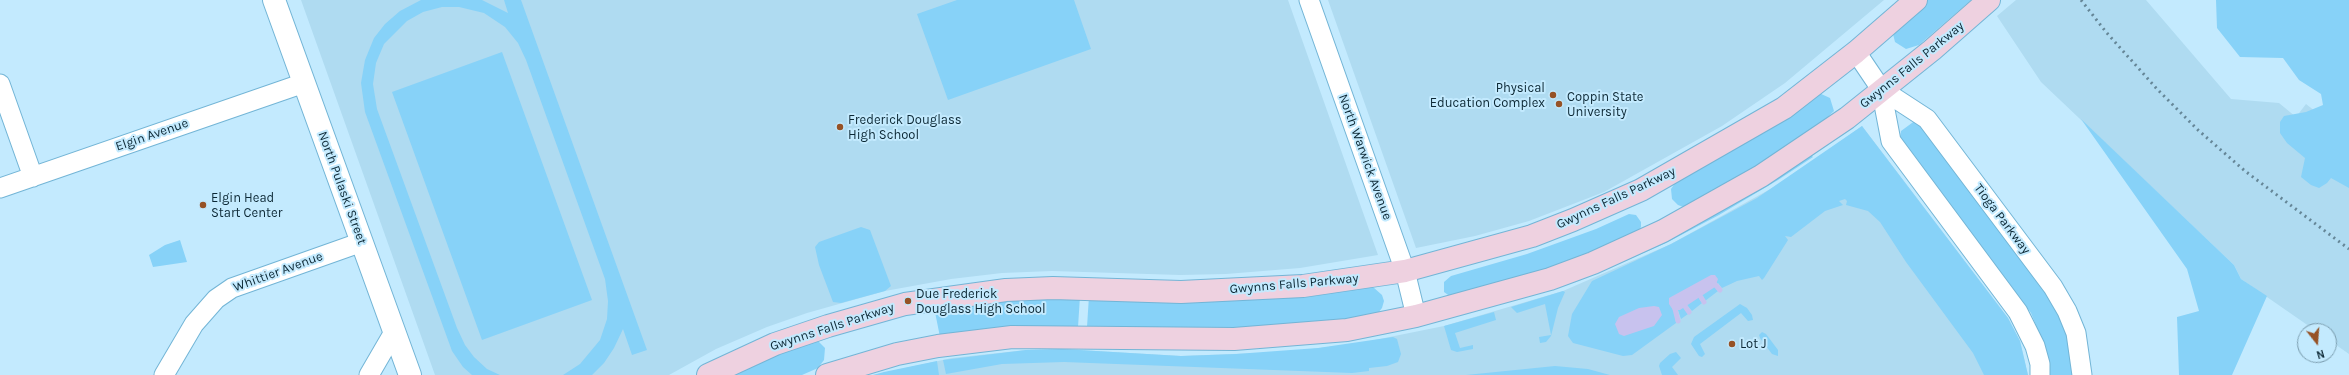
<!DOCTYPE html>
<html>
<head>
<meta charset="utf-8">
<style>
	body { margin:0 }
	#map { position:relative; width:2349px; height:375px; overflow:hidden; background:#c3eafe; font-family:Karla,sans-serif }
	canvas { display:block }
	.north { position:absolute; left:2297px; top:323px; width:40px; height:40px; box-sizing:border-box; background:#c3eafe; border:1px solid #7a9cae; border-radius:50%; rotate:163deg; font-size:11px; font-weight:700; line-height:16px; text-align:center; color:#0c2835 }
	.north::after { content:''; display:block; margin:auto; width:14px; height:18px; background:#965226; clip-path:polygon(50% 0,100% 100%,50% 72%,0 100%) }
</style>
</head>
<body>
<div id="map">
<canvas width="2349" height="375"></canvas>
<div class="north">N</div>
</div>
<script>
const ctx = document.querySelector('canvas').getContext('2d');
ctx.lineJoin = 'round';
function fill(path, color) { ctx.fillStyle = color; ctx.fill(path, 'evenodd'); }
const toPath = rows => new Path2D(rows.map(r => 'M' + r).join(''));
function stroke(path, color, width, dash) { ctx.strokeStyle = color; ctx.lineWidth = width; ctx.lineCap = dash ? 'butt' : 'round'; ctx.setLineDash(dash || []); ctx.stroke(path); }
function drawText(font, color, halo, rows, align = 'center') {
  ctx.font = font + ' Karla,sans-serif'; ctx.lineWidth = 4; ctx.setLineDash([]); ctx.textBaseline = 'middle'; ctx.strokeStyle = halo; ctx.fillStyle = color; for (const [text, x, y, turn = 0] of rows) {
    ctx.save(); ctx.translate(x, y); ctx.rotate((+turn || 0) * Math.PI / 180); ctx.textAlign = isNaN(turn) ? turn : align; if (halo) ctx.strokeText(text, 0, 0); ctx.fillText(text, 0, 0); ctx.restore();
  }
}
const built = toPath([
	[301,0,1288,0,1378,255,1300,268,1226,274,1180,275,1052,271,1002,273,951,279,885,291,807,313,767,327,716,349,669,375,435,375],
	[1328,0,1884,0,1785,83,1722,126,1604,192,1529,221,1475,236,1416,248],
	[2016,0,2146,0,2231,99,2279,103,2296,117,2306,104,2349,138,2349,354,2329,340,2329,331,2316,331,2241,279,2234,265,2041,82,1997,16],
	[1862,126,2008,318,2020,341,2028,375,873,375,952,358,1026,350,1062,349,1181,356,1284,352,1355,344,1444,326,1563,291,1671,244,1783,182]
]);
const green = toPath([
	[482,0,508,13,504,0,521,0,647,350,632,355,623,329,614,348,604,363,592,375,563,375,580,364,600,340,607,319,608,301,605,279,526,60,518,43,505,27,484,13,459,7,442,7,423,12,407,21,384,44,376,63,373,84,377,109,457,328,465,345,474,357,487,369,500,375,472,375,463,367,452,351,365,112,361,83,365,60,374,38,385,24,400,11,421,0],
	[957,0,1074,0,1091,49,948,100,917,14],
	[1924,0,1971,0,1919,45,1906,49,1895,42,1893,34],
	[2216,0,2349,0,2349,188,2331,178,2327,183,2319,188,2311,185,2301,177,2305,158,2287,143,2280,133,2280,122,2284,116,2306,112,2323,105,2321,94,2299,80,2283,58,2240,57,2217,28],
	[502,52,592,300,482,340,392,92],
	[1819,93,1830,98,1834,111,1809,135,1686,208,1678,205,1672,199,1671,189,1675,183],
	[2081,119,2234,265,2241,279,2267,296,2232,375,2179,375,2177,317,2199,311,2187,269],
	[1916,120,2055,302,2066,332,2075,375,2050,375,2046,350,2031,313,1900,138,1901,131],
	[1862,126,2008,318,2020,341,2028,375,1984,375,1973,353,1906,262,1880,222,1868,211,1846,205,1847,201,1845,199,1839,201,1843,205,1825,211,1791,237,1785,236,1788,240,1764,278,1762,280,1759,276,1737,281,1722,288,1718,283,1715,287,1718,291,1705,301,1703,296,1699,298,1702,303,1692,311,1687,305,1684,307,1688,314,1681,319,1678,310,1674,311,1676,323,1632,355,1623,356,1573,343,1568,336,1572,314,1592,281,1671,244,1757,198],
	[1811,155,1813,157,1778,180,1719,215,1666,243,1594,275],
	[1629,214,1636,215,1641,222,1641,227,1637,233,1561,265,1451,297,1444,292,1444,282,1451,276,1527,254,1596,229],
	[861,227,870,230,891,286,885,291,841,303,833,302,819,265,815,247,819,242],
	[180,240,187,262,153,267,149,255,165,245],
	[1373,287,1382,295,1384,301,1382,308,1378,313,1353,319,1251,329,1087,327,1089,296],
	[1563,291,1565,292,1558,308,1551,336,1546,342,1540,343,1539,337,1551,335,1545,304,1517,313,1511,307],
	[1080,296,1078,327,940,337,934,307,951,303],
	[1740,304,1747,308,1752,315,1753,320,1748,321,1741,313,1700,344,1705,354,1702,357,1699,356,1691,344,1694,337],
	[1494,312,1496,320,1455,333,1460,348,1473,345,1473,349,1457,352,1451,350,1444,326],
	[1762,332,1766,334,1778,350,1778,356,1772,354,1760,338,1759,335],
	[1393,337,1397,339,1401,354,1398,362,1387,366,1369,368,1369,371,1352,373,1064,362,1002,364,946,374,943,360,1026,350,1062,349,1181,356,1236,354,1318,348],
	[817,340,825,348,824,360,818,368,802,375,724,375,752,361],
	[1676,352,1681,358,1672,367,1678,375,1662,375,1659,366,1660,363,1670,354],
	[937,361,939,375,873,375,884,372],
	[1555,366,1588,369,1610,375,1466,375]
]);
const water = toPath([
	[1711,275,1715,275,1718,279,1715,287,1680,310,1673,310,1669,304,1669,298],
	[1654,306,1659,307,1662,315,1654,326,1624,336,1619,334,1615,324,1619,317,1639,308]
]);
const stream = toPath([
	[1713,282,1720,290],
	[1697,291,1704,302],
	[1682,302,1689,312],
	[1674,305,1678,321]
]);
const minor = toPath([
	[1309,0,1405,271,1416,316],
	[1856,52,1881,89,1927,119,2053,287,2067,311,2076,333,2082,375],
	[0,84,33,177],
	[1881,89,1891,141,2018,312,2035,346,2040,364,2040,375],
	[0,188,304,83],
	[164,375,194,324,216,299,232,288,362,242],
	[369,375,394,332]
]);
const tertiary = toPath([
	[274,0,410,375]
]);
const secondary = toPath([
	[708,375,775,344,828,326,905,304,1006,290,1053,288,1181,292,1303,286,1405,271,1532,236,1573,220,1641,190,1784,108,1856,52,1916,0],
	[827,375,897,354,938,346,1012,337,1234,339,1347,330,1416,316,1550,279,1593,263,1663,231,1761,176,1847,118,1932,50,1989,0]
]);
const rail = toPath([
	[2081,0,2106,32,2157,89,2198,130,2245,171,2349,249]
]);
const markers = [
	[1553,95,4,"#965226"],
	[1559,104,4,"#965226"],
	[840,127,4,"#965226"],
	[203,205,4,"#965226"],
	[908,301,4,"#965226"],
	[1732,344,4,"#965226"]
];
const streetNames = [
	["Gwynns Falls Parkway",1912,65,-39],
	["Elgin Avenue",152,135,-19],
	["North Warwick Avenue",1365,157,70],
	["North Pulaski Street",342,188,70],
	["Gwynns Falls Parkway",1616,198,-25],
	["Tioga Parkway",2002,219,53],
	["Whittier Avenue",278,272,-20],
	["Gwynns Falls Parkway",1294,284,-5],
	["Gwynns Falls Parkway",832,327,-18]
];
const poiNames = [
	["Physical",1545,88,"right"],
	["Education Complex",1545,103,"right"],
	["Coppin State",1567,97],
	["University",1567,112],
	["Frederick Douglass",848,120],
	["High School",848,135],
	["Elgin Head",211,198],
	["Start Center",211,213],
	["Due Frederick",916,294],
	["Douglass High School",916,309],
	["Lot J",1740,344]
];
fill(built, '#afdbf1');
fill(green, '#87d2f8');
fill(water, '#c8c2ee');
stroke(stream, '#c8c2ee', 5);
stroke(minor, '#73b5d6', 21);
stroke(tertiary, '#73b5d6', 24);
stroke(secondary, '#73b5d6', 24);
stroke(minor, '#fff', 19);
stroke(tertiary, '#fff', 22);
stroke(secondary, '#eed1e0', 22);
stroke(rail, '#658697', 3, [2, 4]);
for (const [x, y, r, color] of markers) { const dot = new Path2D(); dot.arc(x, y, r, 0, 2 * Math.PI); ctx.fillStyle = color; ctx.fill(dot); stroke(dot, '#c3eafe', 1.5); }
drawText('13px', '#0c2835', '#c3eafe', streetNames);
drawText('13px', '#0c2835', '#c3eafe', poiNames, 'left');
</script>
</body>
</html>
